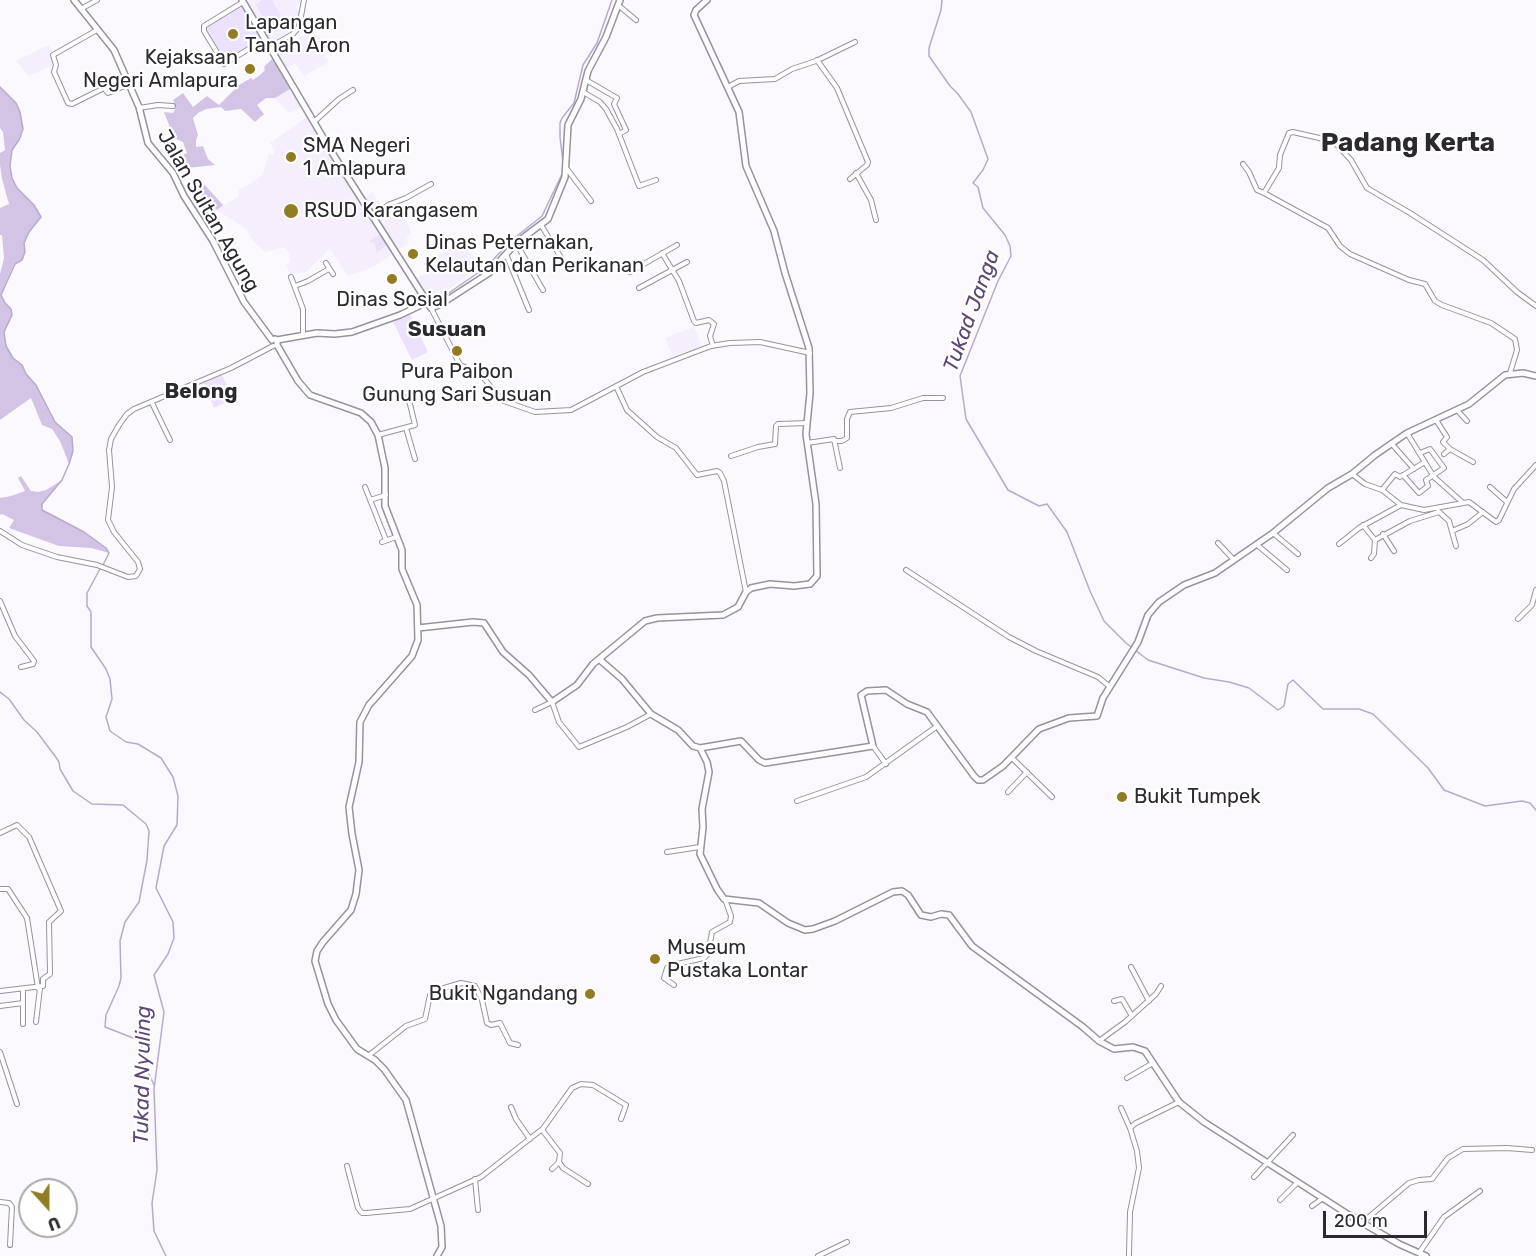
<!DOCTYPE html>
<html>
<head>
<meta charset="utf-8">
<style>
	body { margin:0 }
	#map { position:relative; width:1536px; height:1256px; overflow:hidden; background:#fbf9fe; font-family:Rubik,sans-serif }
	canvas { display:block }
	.north { position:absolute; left:18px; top:1178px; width:60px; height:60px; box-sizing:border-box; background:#fff; border:2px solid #aaa9ab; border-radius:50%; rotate:159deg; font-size:16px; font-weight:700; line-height:24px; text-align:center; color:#2b292e }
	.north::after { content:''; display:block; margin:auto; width:21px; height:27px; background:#917c23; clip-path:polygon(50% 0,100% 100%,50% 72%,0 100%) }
	.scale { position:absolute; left:1323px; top:1211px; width:104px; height:27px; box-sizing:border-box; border:3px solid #2b292e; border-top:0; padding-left:8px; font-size:18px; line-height:21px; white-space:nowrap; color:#2b292e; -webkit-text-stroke:4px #fff; paint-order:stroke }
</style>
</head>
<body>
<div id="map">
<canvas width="1536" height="1256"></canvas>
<div class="north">U</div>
<div class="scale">200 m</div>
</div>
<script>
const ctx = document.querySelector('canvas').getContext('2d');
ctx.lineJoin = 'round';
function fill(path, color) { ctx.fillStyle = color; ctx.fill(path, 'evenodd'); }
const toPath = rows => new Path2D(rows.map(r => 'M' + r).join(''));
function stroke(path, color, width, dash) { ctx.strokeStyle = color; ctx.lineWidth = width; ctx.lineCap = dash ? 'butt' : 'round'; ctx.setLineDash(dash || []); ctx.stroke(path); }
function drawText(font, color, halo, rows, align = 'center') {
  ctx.font = font + ' Rubik,sans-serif'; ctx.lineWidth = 4.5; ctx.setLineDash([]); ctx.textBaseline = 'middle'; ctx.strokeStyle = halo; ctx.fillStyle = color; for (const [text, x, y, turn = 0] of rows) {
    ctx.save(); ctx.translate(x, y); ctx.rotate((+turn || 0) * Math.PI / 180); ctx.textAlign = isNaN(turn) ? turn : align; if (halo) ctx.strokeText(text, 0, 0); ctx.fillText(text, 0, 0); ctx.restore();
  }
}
const built = toPath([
	[245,0,301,0,296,8,300,12,300,21,294,30,269,43],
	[310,33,318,35,324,44,323,52,329,62,304,76,295,63,287,68,276,51,284,46,281,40,291,35,296,38,301,37],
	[49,45,52,51,50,53,56,64,29,76,16,61],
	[290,89,301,107,289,113,275,98],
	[307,117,367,217,384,207,390,216,374,226,393,254,373,267,348,276,330,249,306,272,290,274,286,264,290,262,289,253,284,247,265,252,252,240,246,229,217,210,219,207,239,197,239,189,252,183,263,174,269,154,273,155,275,151,270,143],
	[372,192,380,205,372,210,364,198],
	[403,210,411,233,407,237,408,244,398,250,381,224],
	[465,240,478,267,442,295,440,290,434,293,432,289,424,293,416,279,440,265,436,256],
	[694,327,702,346,673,356,665,338]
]);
const green = toPath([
	[262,0,272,0,284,21,269,28,256,5],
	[240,3,261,39,225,59,205,28,206,23],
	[380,234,387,245,377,252,374,242,371,243,370,241],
	[409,312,428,352,412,360,392,320],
	[222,375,234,398,214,408,204,383]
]);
const forest = toPath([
	[273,58,290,89,275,98,266,98,257,105,264,114,255,122,241,109,225,111,221,107,206,109,198,113,193,118,198,135,196,140,196,147,203,146,208,159,215,165,187,168,183,155,187,153,183,142,170,136,168,133,171,130,164,112,173,113,176,107,173,100,183,93,193,107,207,96,219,105,239,85,251,78,253,80,260,75,265,70,264,67],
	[0,87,16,103,20,112,23,129,19,140,12,150,10,166,12,178,17,188,34,205,41,217,29,232,24,243,25,252,22,260,14,264,1,295,5,303,11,309,12,315,4,332,6,346,13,358,22,365,26,374,36,385,55,422,72,437,73,451,69,464,60,441,52,429,42,425,31,398,0,420,0,274,4,258,2,235,0,235,0,208,9,204,2,179,0,164,0,153,5,150,3,132,0,128],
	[201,181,223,205,217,210,195,189,195,183],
	[21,476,31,491,38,492,46,490,62,480,42,504,42,510,84,532,106,548,109,553,91,548,59,546,9,528,14,520,2,514,0,515,0,498,11,496,25,491,18,478]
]);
const stream = toPath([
	[942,0,941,10,929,48,929,56,950,86,958,94,971,112,988,159,983,170,973,183,978,187,983,208,1005,235,1010,246,1011,256,998,281,960,376,966,419,1008,490,1039,506,1047,504,1067,532,1090,591,1104,621,1126,643,1148,660,1204,678,1229,682,1249,688,1278,710,1284,706,1288,684,1293,680,1323,709,1359,709,1373,714,1428,768,1444,790,1485,806,1522,801,1530,803,1536,810],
	[0,87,16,103,20,112,23,129,19,140,12,150,10,166,12,178,17,188,34,205,41,217,29,232,24,243,25,252,22,260,15,264,1,295,5,303,11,309,12,315,4,332,6,346,13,358,22,365,26,374,36,385,55,422,72,437,73,451,69,464,62,480,42,504,42,510,84,532,106,548,109,553,103,565],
	[563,162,560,137,560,123,562,118,574,103,583,65,597,43,612,0],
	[431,302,440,299,485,268,512,240,542,216,563,172],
	[100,569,87,593,87,606,91,612,91,647,106,669,110,679,112,699,106,717,110,731,126,742,138,744,161,758,173,777,178,796,177,825,164,846,156,888,173,922,174,938,168,954,154,975,164,1012,154,1089,157,1170,152,1203,154,1231,166,1256],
	[0,692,9,699,24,720,37,732,55,756,59,762,60,769,73,791,92,804,123,805,146,824,149,831,147,860,139,902,125,922,120,941,121,978,119,986,106,1015,105,1027,141,1041,144,1063,154,1085]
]);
const street = toPath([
	[243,2,204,26,204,31,224,64,265,39],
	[618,5,636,20],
	[81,9,97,0],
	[97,30,53,55,56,65,54,72,68,103,72,104,104,88,108,93,129,84],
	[270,47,293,34,299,27,304,0],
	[817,60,837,88,868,162,867,165,850,179],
	[586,80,617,98,614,104,626,130,619,134],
	[728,87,739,81,775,79,792,69,816,61,855,42],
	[583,92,600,102,606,109,617,129,639,186,656,180],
	[139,108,158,105,173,106],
	[315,121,339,99,353,90],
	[1243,164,1249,172,1257,190,1264,193,1279,168,1280,155,1289,133,1293,132,1328,140,1336,144,1351,160,1367,188,1410,213,1483,260,1517,292,1536,306],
	[567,169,591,201],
	[856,173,871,200,876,220],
	[1264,193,1328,228,1340,246,1350,254,1409,280,1425,284,1435,301,1442,305,1491,323,1515,339,1517,350,1510,373],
	[373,218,388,205,406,198,431,184],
	[541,225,568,269],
	[516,243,543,290],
	[662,253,679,281,694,321,696,323,709,320,714,324,710,336,713,346],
	[506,254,529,310],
	[326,263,333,274],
	[630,272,677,245],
	[291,277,303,309,303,335],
	[295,286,308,281,329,269],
	[639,288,687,262],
	[431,308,460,365,480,373,497,395,504,401,535,412,571,410,643,372,711,346,730,343,760,342,810,353],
	[616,386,627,410,657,437,676,448,697,475,717,471,720,473,724,481,746,592],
	[152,403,170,440],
	[1457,410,1467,421],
	[1436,420,1447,437,1443,442,1450,449,1444,454],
	[406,428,415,459],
	[1407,433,1434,477,1462,502],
	[378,435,415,425,408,396],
	[835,441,842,441,847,438,847,419,850,412,891,408,923,398,943,398],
	[807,443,834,439,840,468],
	[1391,443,1414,469],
	[1450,449,1473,462],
	[731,456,758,447,775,444,776,426,778,424,807,423],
	[1352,474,1365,484,1382,490,1401,505,1424,510,1469,502,1496,522,1499,520,1514,489,1536,465],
	[1403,475,1419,493,1428,486,1426,480,1444,468,1430,449,1420,453],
	[365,487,386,540],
	[1490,487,1507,502],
	[1382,490,1395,474,1400,477,1425,462],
	[370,500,386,495],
	[1438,511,1449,521,1456,546],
	[1363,525,1375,540,1410,521,1439,512],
	[0,531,22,545,57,557,97,565,128,577,136,576,140,569,138,562,114,532,108,520,112,487,109,450,111,439,119,425,127,414,134,409,231,368,273,346],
	[1452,531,1468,524,1483,512],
	[1273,533,1298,554],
	[1383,534,1394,551],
	[382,542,396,537],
	[1218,543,1233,559],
	[1256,544,1287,570],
	[1339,544,1359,528,1401,505],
	[1371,558,1374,554,1375,540],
	[906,570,1009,637,1036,651,1098,677,1109,686],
	[0,601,15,636,34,661,33,664,21,667],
	[1518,619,1532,605,1536,590],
	[535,710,552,702,559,722,579,747,627,727,651,714],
	[873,746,886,764],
	[1012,758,1052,797],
	[1008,792,1027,772],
	[797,801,866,777,936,727],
	[0,833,17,825,29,837,61,911,49,922,50,974,43,979,43,986,0,991],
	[667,852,700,847],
	[0,889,8,889,27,918,38,988],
	[1131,967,1149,1001],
	[674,985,664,978,667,968,673,965,704,958,708,954,712,932,730,922,731,916,725,899],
	[1114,1001,1122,999,1132,1016],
	[0,1006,23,1003],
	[36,1022,40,988],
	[23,1024,23,990],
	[1099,1041,1125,1022,1156,994,1161,986],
	[0,1052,17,1104],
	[368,1056,406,1026,425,1019,430,995,434,991,461,983,475,986,482,1000,487,1023,491,1025,500,1023,510,1043,518,1045],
	[1127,1078,1153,1063],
	[511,1107,516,1119,530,1139],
	[1121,1108,1130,1128],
	[542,1130,572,1088,581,1084,593,1085,626,1105,621,1119],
	[559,1162,563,1168,588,1184],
	[347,1166,358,1208,362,1213,366,1213,410,1209,481,1177,541,1130,543,1131,560,1153,559,1162,552,1169],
	[1254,1177,1293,1135],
	[475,1179,478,1210],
	[1280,1200,1298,1182],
	[0,1202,9,1203,12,1207,10,1245],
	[1312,1206,1323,1198],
	[1363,1222,1409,1183,1419,1180,1432,1179,1448,1158,1463,1149,1507,1148,1532,1150],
	[1419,1253,1444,1217,1480,1191],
	[818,1256,847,1242],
	[1129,1256,1130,1212,1139,1168,1137,1151,1130,1128,1136,1123,1179,1102]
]);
const secondary = toPath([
	[74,0,114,50,139,107,148,143,173,173,184,196,213,241,244,302,272,340],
	[242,0,331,151,431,308,441,304,489,273,516,243,548,219,565,177,568,125,581,99,588,71,606,37,620,0],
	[275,339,277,340,317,333,335,334,352,332,400,315,419,306,425,299],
	[277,340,277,345,298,381,310,395,361,413,371,422,378,435,385,468,385,506,402,550,402,569,417,605,418,640,412,656,369,705,360,722,359,762,349,807,352,834,359,870,356,894,351,910,323,942,317,951,315,961,328,1004,336,1020,357,1049,375,1060,384,1069,406,1100,441,1226,442,1247,437,1256],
	[418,628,473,622,484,623,503,652,529,675,552,702,577,685,593,664,645,621,657,618,723,615,738,607,746,592,751,588,770,584,794,586,810,584,817,576,816,504,806,434,810,393,809,348,785,273,774,231,746,166,739,112,694,15,696,10,707,0],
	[599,659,622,679,651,714,678,730,693,746,700,748,741,741,759,760,765,763,873,746,861,695,867,691,886,690,907,704,927,712,974,776,978,780,983,780,1003,766,1039,729,1069,718,1097,716,1103,698,1138,642,1148,615,1159,602,1184,585,1215,573,1273,533,1328,488,1352,474,1375,455,1407,433,1469,404,1505,375,1523,373,1536,376],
	[700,748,707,762,709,772,702,809,703,827,700,854,717,889,724,899,759,903,788,923,805,930,813,929,835,921,893,892,902,891,908,895,921,915,931,917,941,914,949,915,972,946,1083,1027,1099,1041,1114,1049,1133,1047,1145,1051,1179,1102,1204,1122,1349,1215,1399,1244,1426,1256]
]);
const markers = [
	[233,34,6,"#917c23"],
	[250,69,6,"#917c23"],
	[291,157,6,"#917c23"],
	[291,211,8,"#917c23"],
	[413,254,6,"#917c23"],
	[392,279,6,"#917c23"],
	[457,351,6,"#917c23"],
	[1122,797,6,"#917c23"],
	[655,959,6,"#917c23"],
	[590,994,6,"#917c23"]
];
const poiNames = [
	["Lapangan",245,23],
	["Tanah Aron",245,46],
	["Kejaksaan",238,58,"right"],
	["Negeri Amlapura",238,81,"right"],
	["SMA Negeri",303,146],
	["1 Amlapura",303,169],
	["RSUD Karangasem",304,211],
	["Dinas Peternakan,",425,243],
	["Kelautan dan Perikanan",425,266],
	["Dinas Sosial",392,300,"center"],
	["Pura Paibon",457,372,"center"],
	["Gunung Sari Susuan",457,395,"center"],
	["Bukit Tumpek",1134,797],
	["Museum",667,948],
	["Pustaka Lontar",667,971],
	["Bukit Ngandang",578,994,"right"]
];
const streetNames = [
	["Jalan Sultan Agung",208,211,60]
];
const waterNames = [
	["Tukad Janga",972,311,-70],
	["Tukad Nyuling",143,1075,-89]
];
const neighbourhoodNames = [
	["Susuan",447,330],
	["Belong",201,392]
];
const districtNames = [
	["Padang Kerta",1408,143]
];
fill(built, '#f4eefd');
fill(green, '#ede2fc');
fill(forest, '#d3c4e5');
stroke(stream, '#b9aacb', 1.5);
stroke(street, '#97929d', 6);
stroke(secondary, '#97929d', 8);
stroke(street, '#fff', 4);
stroke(secondary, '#fff', 5);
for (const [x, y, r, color] of markers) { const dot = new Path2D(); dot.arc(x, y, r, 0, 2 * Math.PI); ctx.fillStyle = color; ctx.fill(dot); stroke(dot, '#fff', 2); }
drawText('20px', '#2b292e', '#fff', poiNames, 'left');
drawText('20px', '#2b292e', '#fff', streetNames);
drawText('italic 21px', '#5d4775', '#fff', waterNames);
drawText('bold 21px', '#2b292e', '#fff', neighbourhoodNames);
drawText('bold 26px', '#2b292e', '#fff', districtNames);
</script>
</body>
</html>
